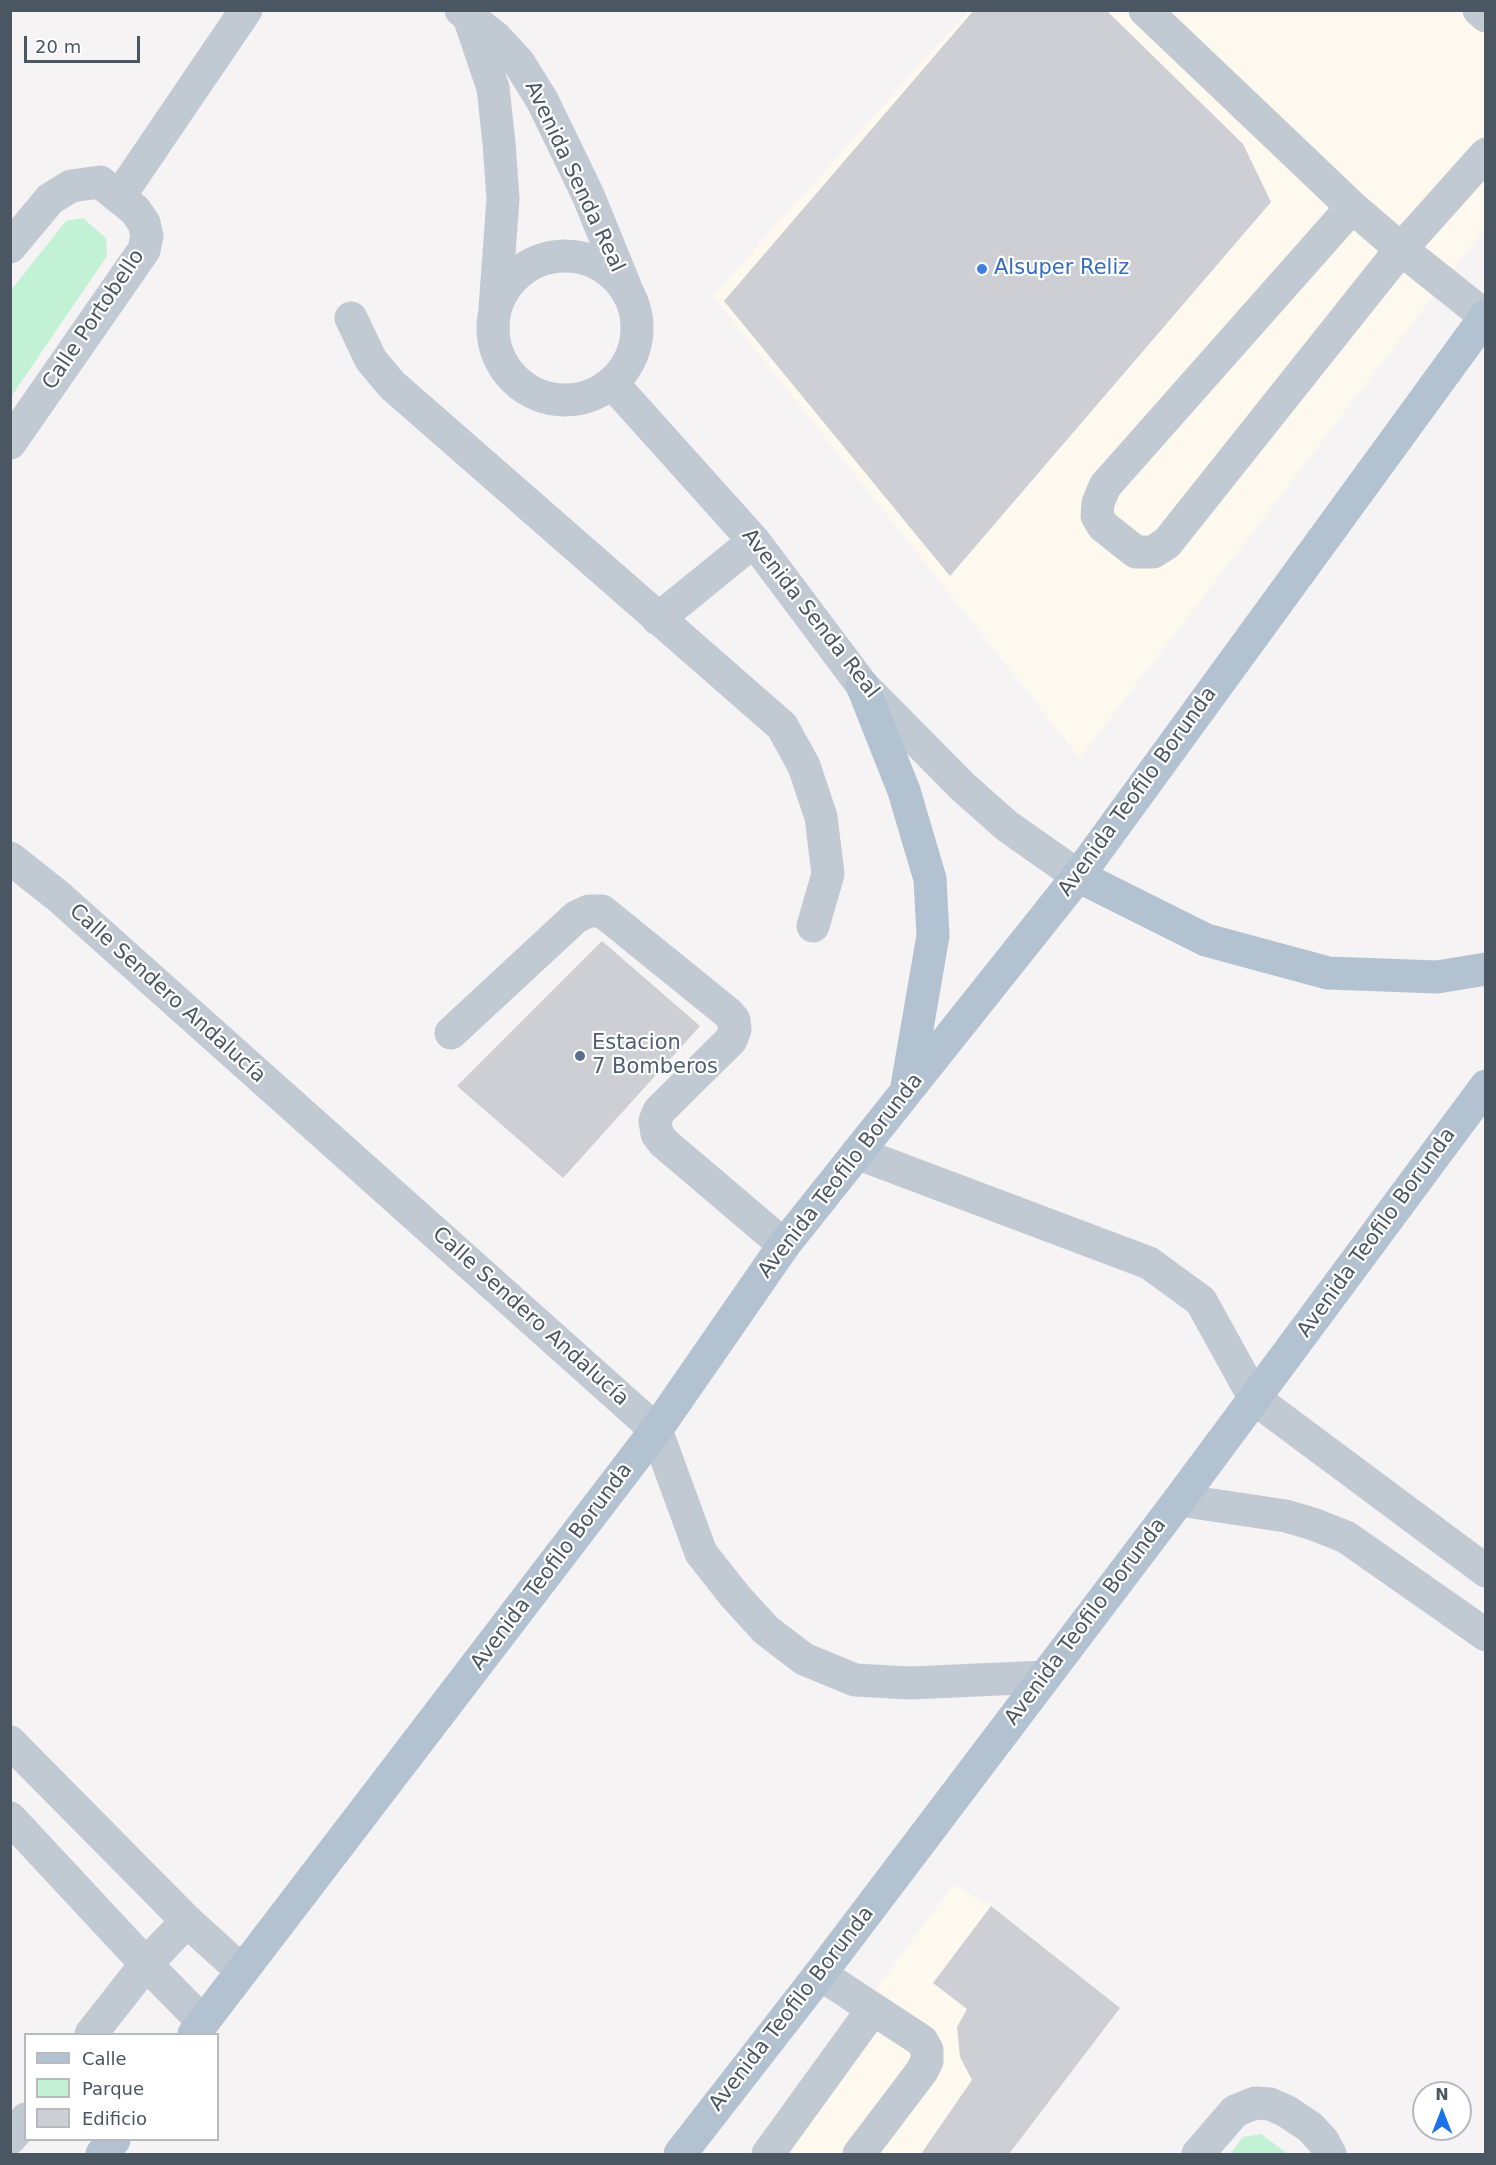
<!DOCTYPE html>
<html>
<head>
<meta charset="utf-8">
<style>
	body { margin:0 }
	#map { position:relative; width:1496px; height:2165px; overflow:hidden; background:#f5f3f3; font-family:"DejaVu Sans",sans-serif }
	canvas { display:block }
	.frame { position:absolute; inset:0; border:12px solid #4a5661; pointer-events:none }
	.legend { position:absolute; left:24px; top:2033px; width:195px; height:108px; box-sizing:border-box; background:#fff; border:2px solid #b7bbc0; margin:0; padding:8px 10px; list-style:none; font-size:18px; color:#4a5661 }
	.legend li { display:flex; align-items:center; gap:12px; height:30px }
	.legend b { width:30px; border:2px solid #b7bbc0 }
	.north { position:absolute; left:1412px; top:2081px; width:60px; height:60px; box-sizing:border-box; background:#fff; border:2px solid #b7bbc0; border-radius:50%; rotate:0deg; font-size:16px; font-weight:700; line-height:24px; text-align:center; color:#4a5661 }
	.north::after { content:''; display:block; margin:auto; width:21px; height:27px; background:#1a73e8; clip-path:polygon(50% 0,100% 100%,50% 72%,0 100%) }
	.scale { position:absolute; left:24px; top:36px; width:116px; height:27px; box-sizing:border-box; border:3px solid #4a5661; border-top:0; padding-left:8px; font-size:18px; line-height:21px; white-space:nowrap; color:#4a5661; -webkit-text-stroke:4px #fff; paint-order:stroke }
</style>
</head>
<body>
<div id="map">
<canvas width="1496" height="2165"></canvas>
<div class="frame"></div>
<ul class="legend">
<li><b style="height:8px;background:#b3c2d1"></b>Calle</li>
<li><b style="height:16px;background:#c3f1d5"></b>Parque</li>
<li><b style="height:16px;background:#cdcfd5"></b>Edificio</li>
</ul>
<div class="north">N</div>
<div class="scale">20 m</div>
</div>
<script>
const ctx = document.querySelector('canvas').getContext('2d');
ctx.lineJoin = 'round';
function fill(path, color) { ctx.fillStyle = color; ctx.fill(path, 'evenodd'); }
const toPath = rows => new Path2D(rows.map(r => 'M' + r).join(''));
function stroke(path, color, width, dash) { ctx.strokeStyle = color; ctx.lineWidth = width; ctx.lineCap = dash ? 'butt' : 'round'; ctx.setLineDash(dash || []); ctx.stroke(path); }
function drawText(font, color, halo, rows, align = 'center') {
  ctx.font = font + ' "DejaVu Sans",sans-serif'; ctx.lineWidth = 4.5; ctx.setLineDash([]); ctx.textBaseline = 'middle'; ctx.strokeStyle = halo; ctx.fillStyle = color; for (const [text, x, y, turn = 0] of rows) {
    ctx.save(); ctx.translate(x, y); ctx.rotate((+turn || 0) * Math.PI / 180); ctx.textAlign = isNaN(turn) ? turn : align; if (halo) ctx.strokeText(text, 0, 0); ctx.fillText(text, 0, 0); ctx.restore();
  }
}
const commercial = toPath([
	[968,11,1485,11,1485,228,1080,758,713,296],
	[953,1885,991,1906,1120,2008,1009,2154,754,2154]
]);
const green = toPath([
	[83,218,106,238,107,256,11,397,11,290,66,221],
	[1261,2134,1288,2154,1230,2154,1243,2137]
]);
const building = toPath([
	[974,10,1106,10,1243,144,1271,202,950,576,724,301],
	[602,941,700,1026,563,1178,457,1086],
	[991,1906,1120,2008,1009,2154,921,2154,972,2080,960,2057,957,2027,967,2009,933,1983]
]);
const minor = toPath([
	[461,10,496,38,519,63,542,100,588,195,625,286],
	[1145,10,1352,207],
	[1479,10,1486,16],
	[469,17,493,88,499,143,503,199,495,308],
	[119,197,246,10],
	[10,247,50,199,71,186,100,182,135,210,144,223,147,236,144,250,10,443],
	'493 328a72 72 0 1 1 144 0a72 72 0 1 1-144 0Z',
	[1485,316,1401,249,1352,207,1105,486,1098,503,1097,516,1103,526,1136,552,1153,552,1167,543,1401,249,1486,154],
	[351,318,371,360,392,385,782,726,804,766,821,817,828,874,813,926],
	[612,383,754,541,862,685,963,787,1007,826,1078,876],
	[658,619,754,541],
	[10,858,58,896,656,1430,701,1553,735,1596,766,1630,804,1659,855,1680,910,1683,1044,1677],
	[451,1033,576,917,589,911,602,911,728,1013,734,1020,735,1029,731,1040,659,1111,655,1121,657,1134,664,1143,784,1245],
	[857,1153,1149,1263,1201,1301,1255,1399,1486,1571],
	[1179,1500,1286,1516,1313,1524,1346,1537,1486,1635],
	[10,1742,187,1921,242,1971],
	[10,1818,146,1964,203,2022],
	[820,1974,922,2041,927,2050,927,2061,922,2071,859,2154],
	[91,2034,146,1964,187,1921],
	[10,2138,26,2119],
	[768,2154,873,2009],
	[1198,2154,1235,2111,1255,2103,1270,2104,1286,2111,1310,2127,1323,2141,1330,2154]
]);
const major = toPath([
	[862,685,904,791,930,879,933,936,907,1086],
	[1078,876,1206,940,1328,973,1437,977,1486,969],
	[194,2034,656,1430,784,1245,1078,876,1486,316],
	[102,2154,114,2140],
	[680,2154,820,1974,1179,1500,1486,1086]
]);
const markers = [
	[982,269,6,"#3f7fe0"],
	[580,1056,6,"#5c6f8a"]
];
const streetNames = [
	["Avenida Senda Real",574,177,65],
	["Calle Portobello",94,320,-56],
	["Avenida Senda Real",810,614,52],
	["Avenida Teofilo Borunda",1138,792,-54],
	["Calle Sendero Andalucía",167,994,42],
	["Avenida Teofilo Borunda",841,1176,-52],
	["Avenida Teofilo Borunda",1377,1233,-54],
	["Calle Sendero Andalucía",530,1317,42],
	["Avenida Teofilo Borunda",552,1567,-53],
	["Avenida Teofilo Borunda",1086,1622,-53],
	["Avenida Teofilo Borunda",792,2009,-52]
];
const shopNames = [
	["Alsuper Reliz",994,269]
];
const serviceNames = [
	["Estacion",592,1044],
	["7 Bomberos",592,1068]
];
fill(commercial, '#fdf9ef');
fill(green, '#c3f1d5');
fill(building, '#cdcfd5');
stroke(minor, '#c1cad2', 33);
stroke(major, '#b3c2d1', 33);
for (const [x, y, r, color] of markers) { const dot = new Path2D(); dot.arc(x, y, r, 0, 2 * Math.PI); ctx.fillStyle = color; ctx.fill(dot); stroke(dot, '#fff', 2); }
drawText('21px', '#4a5661', '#fff', streetNames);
drawText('21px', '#366cbe', '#fff', shopNames, 'left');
drawText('21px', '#4e5e75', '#fff', serviceNames, 'left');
</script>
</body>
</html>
